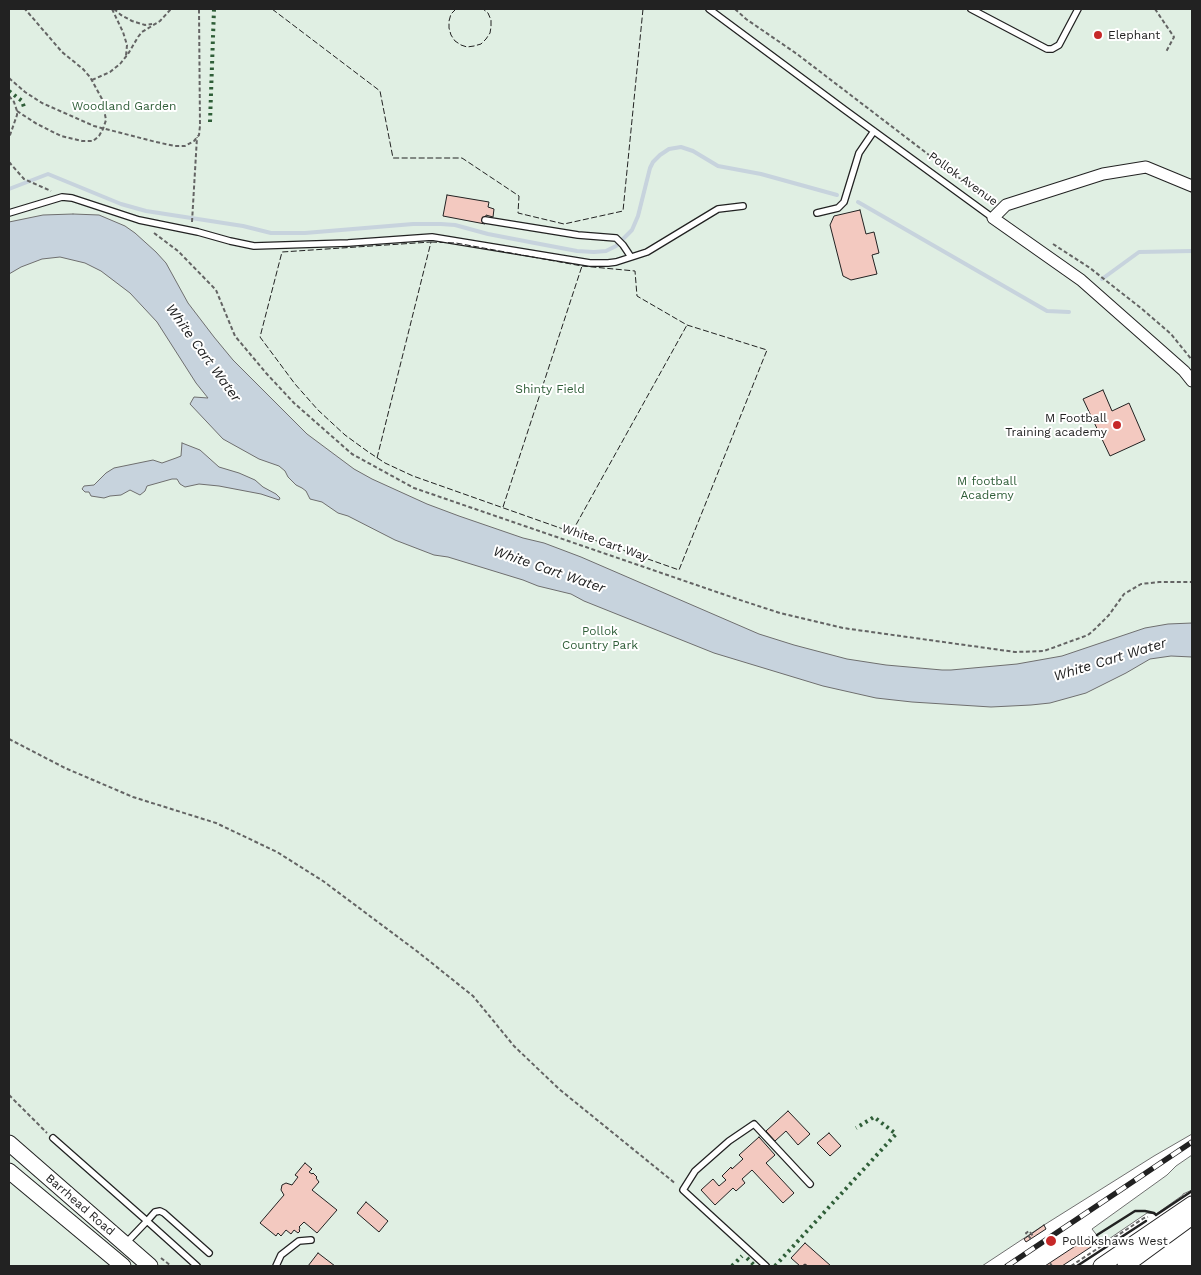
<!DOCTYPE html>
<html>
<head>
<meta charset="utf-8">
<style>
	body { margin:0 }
	#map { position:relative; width:1201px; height:1275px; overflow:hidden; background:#fff; font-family:"Work Sans",sans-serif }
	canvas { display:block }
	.frame { position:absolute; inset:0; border:10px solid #222; pointer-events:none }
</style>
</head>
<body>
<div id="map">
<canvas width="1201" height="1275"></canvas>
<div class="frame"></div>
</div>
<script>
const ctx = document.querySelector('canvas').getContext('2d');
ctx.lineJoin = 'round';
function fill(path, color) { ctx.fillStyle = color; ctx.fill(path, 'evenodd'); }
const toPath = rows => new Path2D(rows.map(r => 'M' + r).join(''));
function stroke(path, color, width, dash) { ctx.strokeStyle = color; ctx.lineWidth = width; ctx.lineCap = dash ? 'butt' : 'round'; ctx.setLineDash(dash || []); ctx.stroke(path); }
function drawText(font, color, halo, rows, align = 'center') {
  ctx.font = font + ' "Work Sans",sans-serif'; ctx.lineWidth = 4; ctx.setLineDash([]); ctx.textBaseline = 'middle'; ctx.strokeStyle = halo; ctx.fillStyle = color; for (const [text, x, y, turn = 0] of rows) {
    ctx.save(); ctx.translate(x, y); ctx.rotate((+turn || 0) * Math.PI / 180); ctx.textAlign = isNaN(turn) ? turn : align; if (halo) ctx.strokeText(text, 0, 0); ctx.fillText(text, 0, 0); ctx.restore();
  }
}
const green = toPath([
	[9,9,1192,9,1192,1134,1154,1156,1044,1225,982,1266,9,1266,9,9],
	[1192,1155,1192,1190,1183,1194,1183,1195,1156,1214,1147,1213,1103,1243,1092,1229,1167,1175,1176,1166,1192,1155]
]);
const water = toPath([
	[73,214,99,215,125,226,135,233,156,252,166,263,188,303,214,337,233,360,307,434,354,469,372,479,427,504,459,516,523,538,544,543,581,557,759,634,794,645,847,659,886,665,942,670,951,670,1017,664,1062,656,1145,628,1168,624,1192,623,1192,657,1171,656,1150,659,1126,673,1086,693,1050,703,1031,705,991,707,912,702,876,698,823,686,714,653,584,601,571,594,538,586,523,580,448,557,434,555,395,540,348,516,338,513,322,502,310,499,306,491,302,488,296,485,288,477,285,471,279,466,259,459,223,439,190,404,194,397,208,398,196,383,157,322,130,293,101,271,85,263,60,257,42,259,21,267,9,274,9,222,43,215,73,214],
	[182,443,200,450,219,467,239,473,255,480,263,487,276,494,280,498,279,500,261,494,219,486,199,484,185,487,180,484,177,479,172,479,147,486,145,491,140,495,130,490,121,495,110,496,104,498,91,496,89,492,85,492,82,489,84,486,94,485,106,473,114,468,153,460,162,463,176,458,181,456,182,443]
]);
const stream = toPath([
	[9,189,48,174,121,204,146,211,243,226,271,233,305,233,413,224,441,224,455,225,488,234,540,244,577,251,594,252,606,251,616,246,632,230,638,216,650,168,653,162,660,155,669,149,681,147,693,151,718,166,761,174,837,195],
	[858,202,1047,311,1069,312],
	[1102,279,1139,252,1192,251]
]);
const building = toPath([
	[447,195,489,202,488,207,494,209,493,217,486,215,485,224,443,216,447,195],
	[860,210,866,234,874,232,879,253,872,255,877,274,851,280,843,276,830,225,834,216,860,210],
	[1103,390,1112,411,1129,403,1145,440,1110,456,1083,399,1103,390],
	[788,1111,810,1134,798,1145,786,1131,775,1141,766,1131,788,1111],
	[829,1133,841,1146,830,1156,817,1143,829,1133],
	[759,1137,775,1155,766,1163,794,1193,783,1203,752,1170,742,1179,745,1183,736,1191,733,1188,715,1205,701,1190,713,1179,719,1186,726,1180,722,1176,731,1167,732,1169,743,1159,739,1155,759,1137],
	[305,1163,312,1169,309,1172,312,1174,313,1173,317,1177,316,1178,319,1182,312,1190,337,1210,317,1233,304,1222,299,1227,300,1228,299,1230,300,1231,298,1233,294,1230,291,1234,286,1230,281,1236,278,1233,276,1236,260,1223,284,1195,281,1190,282,1185,286,1183,292,1185,298,1177,295,1175,305,1163],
	[366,1202,388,1221,379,1232,357,1213,366,1202],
	[1044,1225,1046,1229,1026,1242,1024,1239,1044,1225],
	[1089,1237,1094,1245,1062,1266,1045,1266,1089,1237],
	[805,1243,831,1266,808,1266,805,1264,802,1266,800,1266,791,1258,805,1243],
	[318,1253,335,1266,308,1266,318,1253]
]);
const path = toPath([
	[112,9,123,32,127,45,126,56],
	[114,9,121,15,132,21,145,25,152,24],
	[735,9,746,19,797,54,980,194,994,202],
	[1155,9,1174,37,1166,52],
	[9,78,25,92,42,103,94,126,156,142,175,146,185,146,194,141,199,135,200,126,199,9],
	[92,80,110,72,120,64,128,54,138,37,142,32,160,21,171,9],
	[9,96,14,102,17,111,17,115,9,138],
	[17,111,37,124,61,136,82,141,93,141,99,136,103,129,106,120,102,99,90,77,83,69,62,52,25,9],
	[9,162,24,179,51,191],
	[192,222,197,137],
	[154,233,178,251,216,290,235,336,266,373,294,403,352,454,414,488,743,601,780,613,843,628,1015,652,1044,651,1088,635,1095,629,1109,615,1124,594,1141,584,1159,582,1192,582],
	[1053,244,1090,268,1142,309,1171,334,1192,360],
	[9,739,65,768,133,797,216,823,277,852,323,881,418,952,473,996,514,1046,559,1089,676,1184],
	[9,1095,47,1133],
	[1031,1239,1026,1233,1029,1231,1033,1236],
	[161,1258,171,1266],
	[1050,1263,1052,1266],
	[1047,1265,1048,1266],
	[1071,1266,1144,1218,1148,1217]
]);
const service = toPath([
	[709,9,845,110,993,218],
	[971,9,1047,49,1052,49,1059,45,1078,9],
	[9,213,62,197,72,198,139,220,198,232,230,241,254,246,348,243,432,237,590,263,608,263,616,262,647,252,718,209,743,206],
	[817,213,838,208,844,202,859,153,874,131],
	[485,220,578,235,616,238,623,245,631,257],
	[53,1138,147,1221,125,1244],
	[197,1266,147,1221,155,1212,160,1211,164,1213,209,1253],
	[276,1266,281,1255,299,1241,311,1240],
	[766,1266,683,1190,695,1171,729,1141,754,1124,810,1184]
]);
const minor = toPath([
	[1192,186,1146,167,1103,174,1006,205,993,218,1081,280,1184,371,1192,381]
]);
const secondary = toPath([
	[9,1143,150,1266],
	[9,1171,123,1266],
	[1101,1266,1192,1204],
	[1125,1266,1192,1217]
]);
const rail = toPath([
	[1007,1266,1192,1142]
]);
const hedge = toPath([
	[9,91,22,101,24,107],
	[210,122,214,9],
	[747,1258,755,1266],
	[732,1266,742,1256],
	[775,1266,896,1134,874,1117,856,1128]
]);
const fence = toPath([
	[272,9,380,91,393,158,462,158,519,196,518,213,564,224,623,211,643,9],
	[456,9,451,14,449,21,449,28,451,35,455,41,461,45,467,47,474,46,481,44,486,39,490,33,491,27,491,20,488,13,483,9],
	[431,242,456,243,582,266,635,271,637,296,687,325,767,350,679,570,413,476,385,463,367,451,345,435,318,410,295,384,260,337,282,252,431,242],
	[377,458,431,242],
	[503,507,582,266],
	[572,532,687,325]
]);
const wall = toPath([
	[1156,1215,1192,1191],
	[1097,1235,1135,1211,1145,1211,1154,1213,1155,1214],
	[1077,1266,1146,1221]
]);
const markers = [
	[1098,35,5,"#c62828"],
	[1117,425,5,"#c62828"],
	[1051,1241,6,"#c62828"]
];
const poiNames = [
	["Elephant",1108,35],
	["M Football",1107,418,"right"],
	["Training academy",1107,432,"right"],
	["Pollokshaws West",1062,1241]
];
const parkNames = [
	["Woodland Garden",124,106],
	["Shinty Field",550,389],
	["M football",987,481],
	["Academy",987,495],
	["Pollok",600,631],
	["Country Park",600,645]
];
const streetNames = [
	["Pollok Avenue",963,179,36],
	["White Cart Way",605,543,19],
	["Barrhead Road",80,1205,41]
];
const waterNames = [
	["White Cart Water",203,353,54],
	["White Cart Water",549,570,19],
	["White Cart Water",1110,660,-17]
];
fill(green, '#e0efe3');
stroke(green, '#6f6f6f', 1);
fill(water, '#c7d3dd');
stroke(water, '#6f6f6f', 1);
stroke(stream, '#c7d3dd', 4);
fill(building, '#f3c9c0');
stroke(building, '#222', 1);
stroke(service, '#222', 8);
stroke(minor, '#222', 13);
stroke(secondary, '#222', 17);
stroke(path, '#646464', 2, [4, 2.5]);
stroke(service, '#fff', 5.5);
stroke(minor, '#fff', 11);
stroke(secondary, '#fff', 15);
stroke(rail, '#222', 5.5);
stroke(rail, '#fff', 4, [11]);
stroke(hedge, '#2f5e38', 4, [2.5, 4]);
stroke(fence, '#222', 1, [6, 2.5]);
stroke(wall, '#222', 2.5);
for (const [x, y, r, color] of markers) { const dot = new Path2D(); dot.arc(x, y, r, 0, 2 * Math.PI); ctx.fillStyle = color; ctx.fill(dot); stroke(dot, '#fff', 2); }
drawText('12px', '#222', '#fff', poiNames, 'left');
drawText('12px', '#2f5e38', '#fff', parkNames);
drawText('12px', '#222', '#fff', streetNames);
drawText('italic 14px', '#222', '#fff', waterNames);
</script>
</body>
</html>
